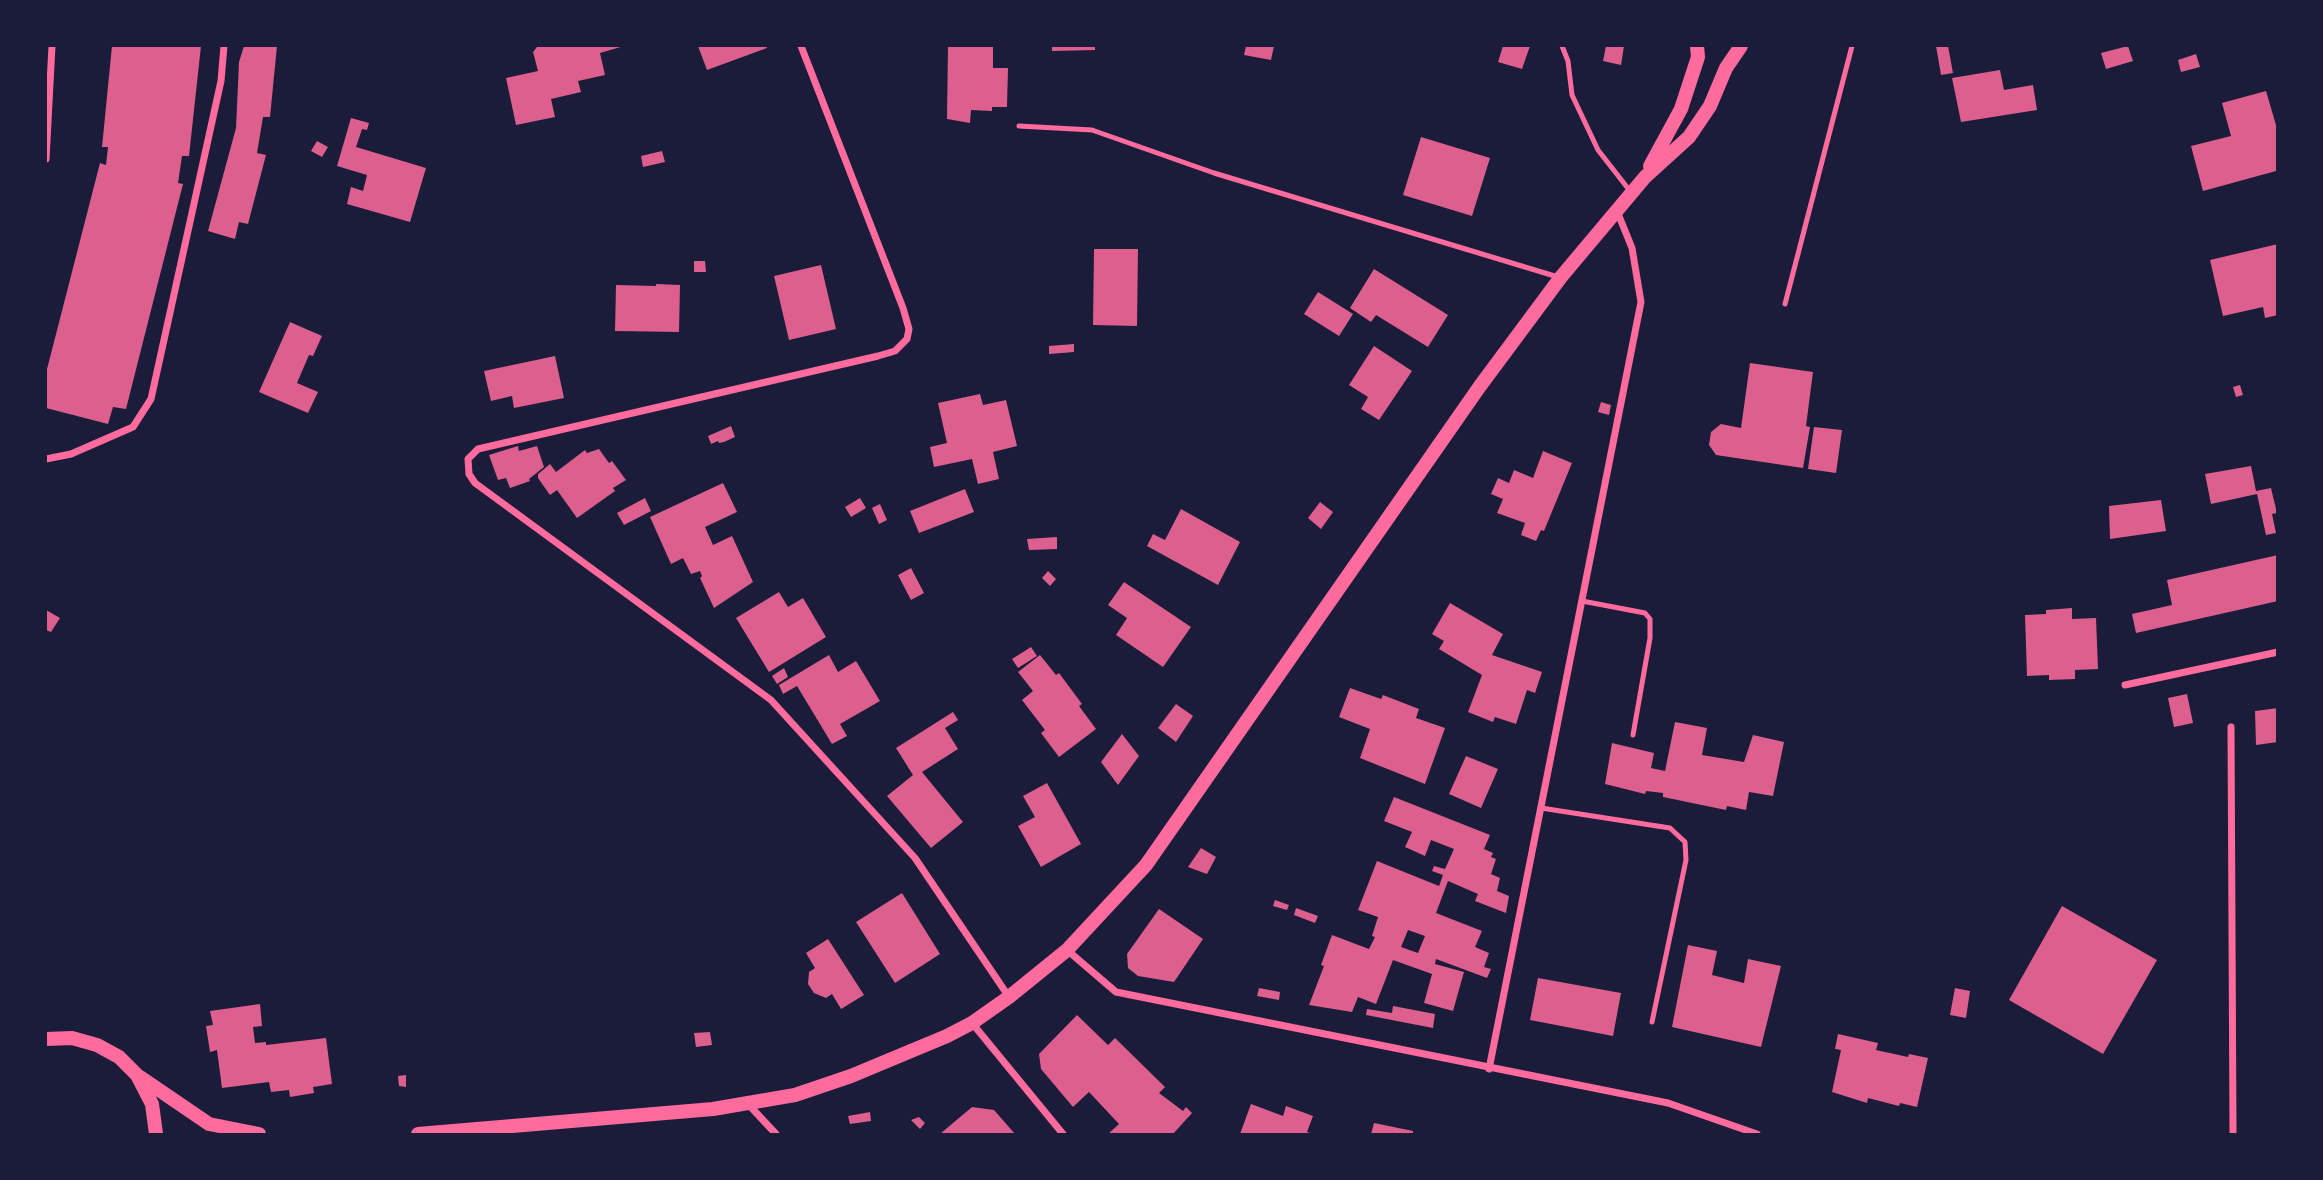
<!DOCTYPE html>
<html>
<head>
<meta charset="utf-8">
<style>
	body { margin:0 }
	#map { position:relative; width:2323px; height:1180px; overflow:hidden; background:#1b1b3a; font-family:"Open Sans",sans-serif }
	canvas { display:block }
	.frame { position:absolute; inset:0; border:47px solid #1b1b3a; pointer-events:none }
</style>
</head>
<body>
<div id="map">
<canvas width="2323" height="1180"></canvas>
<div class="frame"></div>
</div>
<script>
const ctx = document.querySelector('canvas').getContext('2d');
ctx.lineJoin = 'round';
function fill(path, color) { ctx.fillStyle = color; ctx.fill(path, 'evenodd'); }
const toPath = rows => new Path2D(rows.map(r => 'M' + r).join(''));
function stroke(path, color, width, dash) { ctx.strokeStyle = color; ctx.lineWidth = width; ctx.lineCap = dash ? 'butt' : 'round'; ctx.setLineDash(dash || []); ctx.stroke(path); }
const building = toPath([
	[112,46,201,46,189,156,182,156,178,183,183,184,126,409,113,407,108,424,46,408,46,373,100,163,106,165,108,147,102,147],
	[244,46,277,46,270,117,263,117,257,153,266,155,248,224,239,222,235,239,208,231,236,128,239,62],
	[544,46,624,46,600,53,605,75,578,81,581,92,551,99,555,117,516,125,506,78,538,71,533,52,537,47],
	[698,46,766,46,767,48,707,70],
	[948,46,993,46,993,68,1008,68,1007,107,992,107,992,111,971,110,970,123,947,119],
	[1052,46,1095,46,1095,50,1052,51],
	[1246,46,1274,46,1271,60,1244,55],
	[1503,46,1530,46,1522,69,1498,62],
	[1606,46,1624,46,1621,65,1603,61],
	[1936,46,1948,46,1953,73,1941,75],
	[2128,46,2133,61,2106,69,2101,53],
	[2196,54,2200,67,2181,72,2178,60],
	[2000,70,2004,90,2033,85,2037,110,1961,122,1952,78],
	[2266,91,2278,132,2276,171,2203,191,2191,146,2231,136,2222,103],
	[351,118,369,123,367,130,362,129,356,147,426,168,410,222,347,204,351,187,363,191,367,175,337,166],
	[1421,137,1490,158,1472,216,1403,195],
	[317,141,328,147,322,157,311,151],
	[662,151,665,162,643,167,641,156],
	[2278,244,2278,315,2265,318,2263,307,2223,316,2210,260],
	[1094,249,1138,249,1137,326,1093,325],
	[694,261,705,261,706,272,694,272],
	[821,265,836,329,789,340,774,276],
	[1374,269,1448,315,1428,347,1376,315,1371,322,1350,308],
	[656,284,680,285,679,332,615,331,616,285,656,286],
	[1318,292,1353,314,1339,336,1304,314],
	[290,322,322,336,313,356,309,355,297,383,318,392,308,413,259,392],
	[1074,344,1074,352,1049,354,1049,346],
	[1374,346,1412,371,1379,420,1361,409,1368,397,1349,385],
	[555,356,564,398,514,408,512,396,491,401,484,371],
	[1750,363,1813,372,1806,426,1810,427,1803,468,1716,455,1709,445,1711,432,1721,424,1741,428],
	[2240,385,2243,395,2236,397,2233,387],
	[980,394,983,405,1006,400,1017,446,993,452,999,479,978,484,972,459,934,467,930,447,947,443,938,403],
	[1601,402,1611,405,1609,415,1598,412],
	[731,426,735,437,724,442,719,443,718,441,711,444,708,436],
	[1814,427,1842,430,1836,473,1808,469],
	[518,446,519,451,537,446,544,467,529,479,530,481,510,488,506,478,498,480,489,455],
	[599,449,609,463,612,461,626,480,613,488,615,491,577,518,557,490,550,495,538,478,538,474,550,464,556,472,585,450,587,453],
	[1543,451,1572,463,1544,531,1541,530,1536,541,1521,535,1525,523,1497,513,1503,499,1491,494,1498,478,1509,483,1514,470,1533,478],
	[2251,466,2256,491,2271,488,2277,513,2272,514,2276,533,2266,535,2257,494,2211,504,2205,474],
	[723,483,737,512,705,527,713,545,732,536,753,582,714,608,700,578,702,576,700,571,691,574,683,558,671,564,650,517],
	[965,489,974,512,919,533,910,511],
	[645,498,651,511,624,525,617,513],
	[860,498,866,508,851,517,845,507],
	[2161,500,2166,531,2110,539,2109,506],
	[1320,502,1333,512,1321,529,1308,518],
	[880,504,887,520,879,524,872,508],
	[1181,509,1240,542,1218,585,1147,546,1153,534,1165,540],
	[1057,537,1057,549,1029,550,1027,539],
	[2278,555,2278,601,2136,633,2132,614,2172,605,2167,580],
	[911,568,924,593,911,600,898,575],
	[1048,571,1056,579,1050,586,1042,578],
	[1124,582,1191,627,1163,667,1116,635,1127,618,1108,605],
	[779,592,788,607,803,598,826,637,769,672,736,618],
	[1450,603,1503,634,1492,655,1542,672,1535,693,1527,690,1516,724,1495,717,1493,722,1468,712,1482,675,1439,649,1444,641,1432,634],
	[2072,608,2072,619,2096,618,2098,669,2075,670,2075,679,2049,680,2049,675,2027,676,2025,615,2046,614,2046,610],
	[46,610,60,618,51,632,46,630],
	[1031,647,1037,656,1018,668,1012,659],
	[829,655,838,672,856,661,880,701,840,724,847,736,832,744,797,686,783,694,779,685],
	[1040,655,1056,675,1059,673,1082,704,1079,706,1096,729,1059,757,1041,733,1045,730,1022,700,1033,691,1018,672],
	[784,668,788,677,777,684,772,676],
	[1350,688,1381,699,1383,695,1419,709,1416,718,1445,728,1425,784,1360,758,1370,729,1339,717],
	[2187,694,2193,723,2174,727,2168,698],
	[1176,704,1193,716,1176,742,1158,728],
	[2278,708,2278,742,2256,745,2255,711],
	[953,712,958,720,945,728,958,749,922,772,963,822,931,848,887,796,913,775,896,748],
	[1675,722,1707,728,1702,755,1744,762,1753,735,1784,742,1773,796,1749,792,1746,810,1727,806,1726,810,1663,797,1663,793,1646,791,1645,794,1605,784,1612,743,1654,753,1651,768,1665,771],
	[1122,734,1139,756,1118,785,1101,762],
	[1466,756,1498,769,1481,808,1449,794],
	[1047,783,1081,844,1041,867,1018,826,1035,817,1023,796],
	[1394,797,1490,835,1484,849,1493,853,1491,857,1496,859,1491,874,1500,878,1497,891,1509,896,1506,913,1475,901,1478,894,1448,881,1436,913,1482,931,1475,947,1489,953,1484,967,1491,969,1487,978,1436,959,1435,964,1464,972,1453,1011,1424,1003,1432,974,1393,960,1376,1004,1358,997,1352,1012,1309,1005,1324,966,1321,965,1332,935,1369,949,1375,937,1372,936,1378,917,1358,910,1377,861,1439,886,1443,875,1432,871,1434,866,1445,869,1454,849,1431,840,1425,856,1405,847,1412,832,1384,821],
	[1408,930,1425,936,1418,953,1401,947],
	[1201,848,1216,857,1207,874,1188,867],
	[902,893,940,954,895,983,856,922],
	[1275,900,1289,905,1287,910,1273,906],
	[2062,906,2157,960,2103,1054,2009,1000],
	[1296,908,1318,916,1315,923,1294,915],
	[1159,909,1203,939,1174,982,1138,976,1128,968,1127,954],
	[828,939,864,995,841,1009,832,994,826,998,814,993,808,984,809,972,815,968,806,953],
	[1688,945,1717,951,1712,975,1744,983,1748,959,1781,966,1761,1047,1672,1027],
	[1538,978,1621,993,1613,1036,1530,1020],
	[1259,988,1280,992,1279,1000,1257,996],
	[1955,988,1970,991,1966,1018,1950,1015],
	[260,1004,262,1026,253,1027,255,1043,266,1042,266,1045,326,1038,332,1084,313,1087,314,1093,290,1097,289,1090,271,1092,269,1082,222,1088,217,1050,210,1052,206,1026,213,1025,210,1011],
	[1393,1006,1435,1014,1433,1028,1366,1015,1367,1009,1392,1013],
	[1077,1015,1108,1045,1115,1038,1165,1087,1159,1093,1183,1111,1186,1107,1192,1113,1173,1134,1108,1134,1119,1124,1089,1092,1073,1107,1041,1069,1039,1054],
	[710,1032,712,1045,696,1047,694,1033],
	[1838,1034,1878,1043,1876,1050,1908,1057,1909,1054,1928,1058,1917,1107,1900,1103,1899,1106,1868,1098,1867,1103,1832,1092,1841,1050,1835,1049],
	[406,1075,406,1087,399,1086,398,1076],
	[1251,1104,1283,1116,1286,1106,1313,1116,1307,1132,1314,1134,1240,1134],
	[972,1107,994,1110,1015,1134,940,1134],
	[870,1112,871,1121,850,1124,848,1116],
	[919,1117,925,1123,920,1129,911,1120],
	[1374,1123,1413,1131,1413,1134,1371,1134]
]);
const service = toPath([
	[1562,46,1568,61,1572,95,1598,150,1630,191],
	[1019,126,1092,130,1214,173,1558,277],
	[1785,304,1852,46],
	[1582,601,1645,613,1650,619,1650,638,1633,735],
	[1541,808,1670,828,1685,842,1686,860,1652,1022]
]);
const minor = toPath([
	[801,46,903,308,909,329,907,339,895,351,878,356,478,449,468,459,469,474,475,483,771,700,915,858,1009,997],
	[46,159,52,46],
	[46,459,71,454,133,427,151,399,221,81,224,46],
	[2125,685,2278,652],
	[2231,727,2233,1134],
	[1067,950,1116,992,1668,1103,1757,1134],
	[972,1023,1063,1134],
	[1489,1069,1641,302,1632,248,1617,211],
	[748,1104,776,1134]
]);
const secondary = toPath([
	[1650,166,1681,109,1698,57,1697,46],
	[46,1039,72,1038,97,1045,119,1057,137,1075,152,1104,156,1134],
	[140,1077,209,1124,259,1134],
	[418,1134,713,1109,795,1095,851,1076,947,1036,972,1023,1009,997,1067,950,1146,865,1480,386,1561,277,1645,177,1689,137,1710,106,1726,68,1741,46]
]);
fill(building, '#dd5f8e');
stroke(service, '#ff6b9d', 5);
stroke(minor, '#ff6b9d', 7);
stroke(secondary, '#ff6b9d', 14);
</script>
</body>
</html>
